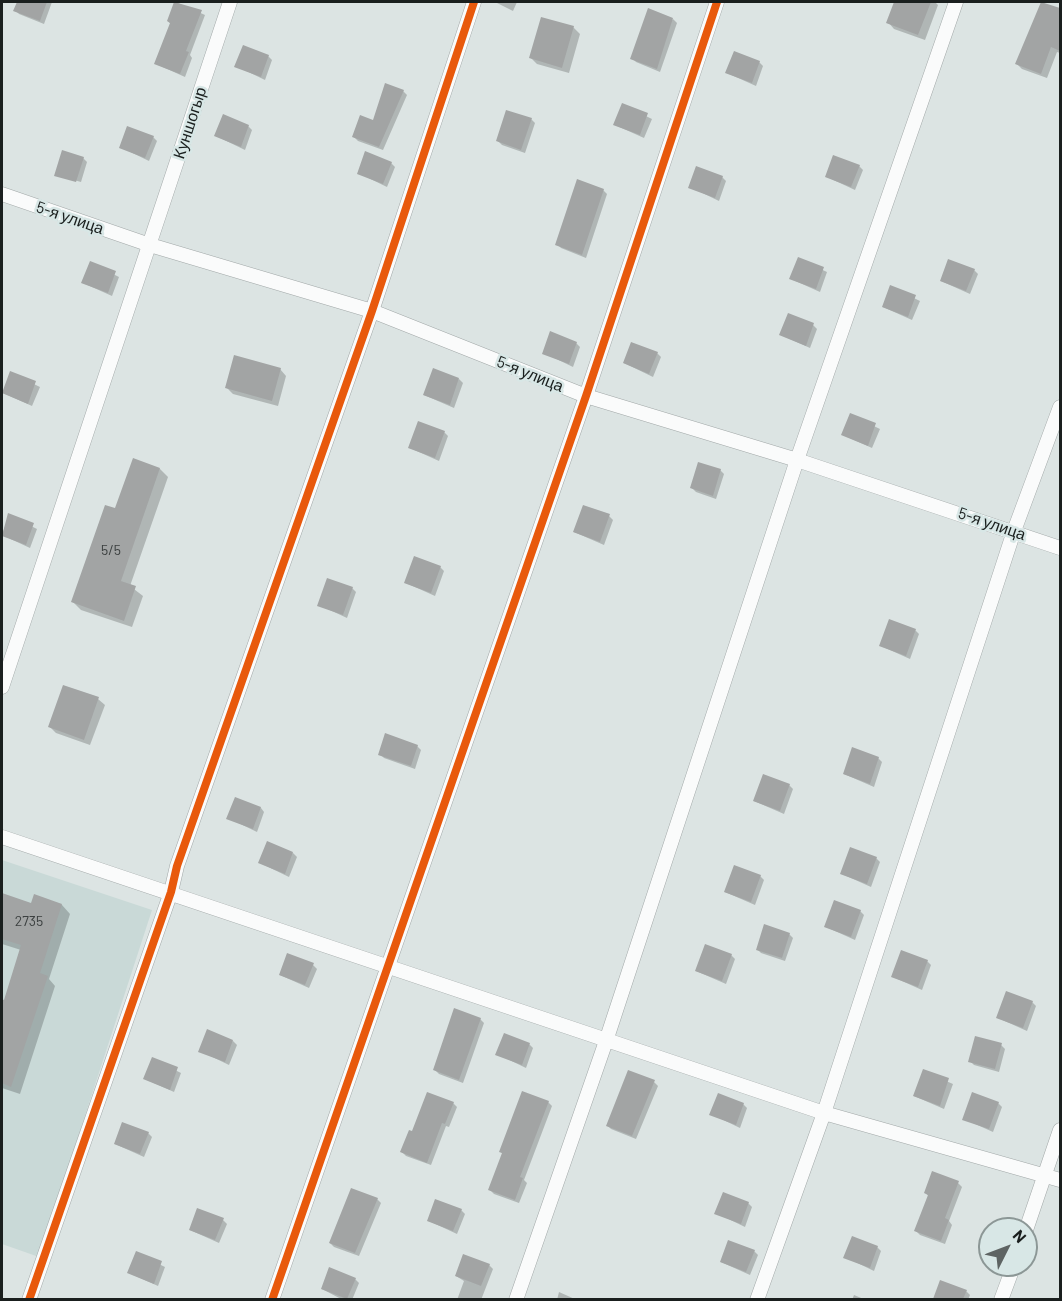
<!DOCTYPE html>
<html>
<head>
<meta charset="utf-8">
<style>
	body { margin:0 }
	#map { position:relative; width:1062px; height:1301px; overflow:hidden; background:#dce4e3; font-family:Barlow,sans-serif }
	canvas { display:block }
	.frame { position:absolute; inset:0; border:3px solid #1a1f1e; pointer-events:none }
	.north { position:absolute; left:978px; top:1217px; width:60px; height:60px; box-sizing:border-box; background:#d8e7e6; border:2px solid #8c9796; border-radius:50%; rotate:48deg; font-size:16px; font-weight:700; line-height:24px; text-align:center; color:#1a1f1e }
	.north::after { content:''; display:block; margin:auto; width:21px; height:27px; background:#5e6463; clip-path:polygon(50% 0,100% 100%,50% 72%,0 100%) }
</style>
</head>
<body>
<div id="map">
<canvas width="1062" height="1301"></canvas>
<div class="frame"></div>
<div class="north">N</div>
</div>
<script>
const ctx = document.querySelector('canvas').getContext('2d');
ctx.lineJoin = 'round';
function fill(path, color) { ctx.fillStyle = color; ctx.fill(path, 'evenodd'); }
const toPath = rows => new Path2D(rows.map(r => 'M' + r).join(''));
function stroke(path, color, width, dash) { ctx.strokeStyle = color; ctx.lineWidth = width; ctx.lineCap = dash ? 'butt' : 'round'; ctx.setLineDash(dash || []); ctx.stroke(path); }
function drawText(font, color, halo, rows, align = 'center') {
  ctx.font = font + ' Barlow,sans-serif'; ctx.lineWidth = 5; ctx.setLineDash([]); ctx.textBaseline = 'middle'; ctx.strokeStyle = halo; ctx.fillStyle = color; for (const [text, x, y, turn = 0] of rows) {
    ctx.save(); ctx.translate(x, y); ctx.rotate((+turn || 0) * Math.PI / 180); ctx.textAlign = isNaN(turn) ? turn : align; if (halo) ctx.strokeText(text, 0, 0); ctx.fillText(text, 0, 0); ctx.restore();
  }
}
const built = toPath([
	[2,860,152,910,39,1257,2,1244]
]);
const shadow = toPath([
	[19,2,52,2,44,24,19,14,15,10],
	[176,2,205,15,190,55,192,58,185,77,156,64,171,24,168,21],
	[495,2,517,2,513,11],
	[895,2,935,2,938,5,925,40,894,29,888,22],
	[1042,3,1060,10,1060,53,1057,52,1047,78,1022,69,1016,63],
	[673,19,677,23,660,72,636,62,632,58],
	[573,27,580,34,569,73,537,64,531,58],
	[268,56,272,60,265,80,236,66],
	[759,62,763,66,756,86,727,73],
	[403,91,407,95,383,150,358,141,354,137,374,122],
	[623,105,652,119,644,138,615,125],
	[531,119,535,123,525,153,502,145,498,141],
	[248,126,252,130,245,150,216,136],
	[153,137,157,141,149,161,120,147],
	[83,158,87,162,81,182,56,175],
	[391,163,395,167,387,187,358,173],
	[859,166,863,170,855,190,827,177],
	[722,177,726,181,719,201,690,187],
	[603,190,607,194,586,258,561,248,557,244],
	[799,259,827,272,820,292,791,279],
	[91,263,119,277,112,296,83,283],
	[974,270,978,274,970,294,941,281],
	[891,287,920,301,912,320,883,307],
	[813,325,817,329,810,348,781,335],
	[576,343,580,347,573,367,544,353],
	[657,353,661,357,653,377,624,363],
	[280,369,286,376,278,406,233,394,227,388],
	[11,373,40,387,32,406,3,393],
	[459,379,463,383,454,408,424,395],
	[851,415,880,429,872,448,843,435],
	[444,432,448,436,439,461,410,448],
	[133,460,160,469,168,477,130,586,143,596,132,627,81,610,73,602,116,510],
	[720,470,724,474,716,499,696,492,692,488],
	[9,515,37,529,30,548,2,535],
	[609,516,613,520,604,545,574,532],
	[440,567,444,571,435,596,406,583],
	[352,588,356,592,347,618,319,605],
	[915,630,919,634,910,659,881,646],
	[98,699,105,705,90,745,56,733,50,727],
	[417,746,421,750,415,769,384,758,380,754],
	[878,758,882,762,874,787,844,774],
	[789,785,793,789,784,814,754,801],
	[261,808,264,812,257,832,228,818],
	[293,853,297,857,289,877,260,863],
	[876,858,880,862,871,887,842,874],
	[760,876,764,880,755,905,725,892],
	[2,894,32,904,62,905,70,914,49,979,55,986,20,1094,2,1088,2,1001,5,1002,21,950,2,944],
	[860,911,864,915,855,940,826,927],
	[789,934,793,938,785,961,761,953,757,949],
	[731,955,735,959,726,984,696,971],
	[927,961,931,965,922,990,893,977],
	[313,965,317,969,309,988,280,975],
	[1032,1002,1036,1006,1027,1031,998,1018],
	[480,1019,484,1023,463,1083,439,1074,435,1070],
	[233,1041,237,1045,229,1065,200,1051],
	[529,1044,533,1048,526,1068,497,1054],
	[1001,1045,1005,1049,999,1072,974,1065,970,1061],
	[153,1059,181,1073,174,1092,145,1079],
	[923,1071,953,1084,944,1109,914,1096],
	[654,1082,658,1086,636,1139,611,1129,607,1125],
	[548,1102,552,1106,524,1180,527,1183,519,1203,494,1194,490,1190,504,1155,501,1152],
	[453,1103,457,1107,449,1127,446,1126,431,1165,406,1156,402,1152,413,1133],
	[998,1103,1002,1107,993,1132,964,1119],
	[743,1104,747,1108,740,1128,711,1114],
	[148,1133,152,1137,144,1157,115,1144],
	[958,1183,962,1187,949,1221,952,1225,945,1244,920,1235,916,1231,929,1197,926,1193],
	[377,1199,381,1203,359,1256,334,1247,330,1243],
	[748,1203,752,1207,745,1227,716,1213],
	[461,1210,465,1214,457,1234,429,1221],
	[223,1220,227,1224,219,1243,190,1230],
	[877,1247,881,1251,874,1271,845,1257],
	[754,1251,758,1255,750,1275,721,1262],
	[136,1253,165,1267,158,1286,129,1273],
	[489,1265,493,1269,481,1300,457,1300,464,1281,456,1276],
	[355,1279,359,1283,352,1300,343,1300,322,1289],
	[941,1282,966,1291,970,1295,968,1300,934,1300],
	[559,1292,577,1300,557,1300],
	[854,1295,866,1300,852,1300]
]);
const building = toPath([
	[17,2,47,2,40,21,13,11],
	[174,2,202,10,186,51,189,52,180,74,154,64,170,23,167,21],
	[894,2,931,2,918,35,886,23],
	[1041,2,1060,8,1060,51,1051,47,1041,74,1015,64],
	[648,8,673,18,657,69,630,59],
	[541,17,574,26,562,68,529,58],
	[243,45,269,55,261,77,234,67],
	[734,51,760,61,752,83,725,73],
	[385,83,404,90,379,147,352,137,360,115,373,120],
	[622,103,648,113,640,135,613,125],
	[506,110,532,118,521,150,496,141],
	[223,114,249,125,241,147,214,136],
	[127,126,154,136,145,158,119,148],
	[62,150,84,157,76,182,54,176],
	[365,151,392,162,383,184,357,174],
	[833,155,860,165,851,187,825,177],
	[696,166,723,176,715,198,688,188],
	[577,179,604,189,582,255,555,245],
	[798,257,824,267,816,289,789,279],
	[948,259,975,269,966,291,940,281],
	[90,261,116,271,108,293,81,283],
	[890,285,916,295,908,317,882,307],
	[788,313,814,323,806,346,779,335],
	[550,331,577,342,569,364,542,354],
	[631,342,658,352,649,374,623,363],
	[234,355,281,368,272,401,225,388],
	[433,368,459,378,450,405,423,395],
	[10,371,36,381,28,404,2,393],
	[850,413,876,423,868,446,841,435],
	[418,421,445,431,435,458,408,448],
	[133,458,160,468,121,581,136,586,124,621,71,602,105,505,115,508],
	[698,462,721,469,713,496,690,488],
	[583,505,610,514,600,542,573,532],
	[8,513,34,523,26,545,2,536],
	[414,556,441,566,431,593,404,583],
	[327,578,353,587,343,615,317,606],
	[889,619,916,629,906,656,879,646],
	[63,685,99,697,84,740,48,727],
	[385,733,418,745,411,766,378,755],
	[852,747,879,757,870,784,843,774],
	[763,774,790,784,780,811,753,801],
	[235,797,261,807,253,829,226,819],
	[267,841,293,852,285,874,258,863],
	[850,847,877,857,867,884,840,874],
	[734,865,761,875,751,902,724,892],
	[2,893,31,903,34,894,62,904,40,973,48,976,11,1087,2,1083,2,999,4,1000,21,945,2,939],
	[834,900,861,910,851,937,824,927],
	[764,924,790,933,782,958,756,950],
	[705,944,732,954,722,981,695,971],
	[901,950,928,960,918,987,891,977],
	[287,953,314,963,305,985,279,975],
	[1006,991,1033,1001,1023,1028,996,1018],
	[454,1008,481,1018,459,1080,433,1070],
	[207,1029,233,1040,225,1062,198,1052],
	[504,1033,530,1043,522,1065,495,1055],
	[975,1036,1002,1043,995,1069,968,1062],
	[152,1057,178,1067,170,1090,143,1079],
	[923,1069,949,1078,940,1106,913,1096],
	[628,1070,655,1080,632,1136,606,1126],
	[522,1091,549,1101,520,1177,523,1178,515,1200,488,1190,502,1153,499,1152],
	[427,1092,454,1102,445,1124,442,1123,427,1163,400,1152,409,1130,412,1131],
	[972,1092,999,1102,989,1129,962,1120],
	[718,1093,744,1103,736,1125,709,1115],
	[122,1122,149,1132,140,1154,114,1144],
	[932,1171,959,1181,945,1218,949,1220,941,1241,914,1231,928,1195,924,1193],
	[351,1188,378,1198,355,1253,329,1243],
	[723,1192,749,1202,741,1224,714,1214],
	[435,1199,462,1209,453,1231,427,1221],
	[197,1208,224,1218,215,1240,189,1230],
	[852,1236,878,1246,870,1268,843,1258],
	[728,1240,755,1250,746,1272,720,1262],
	[136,1251,162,1261,154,1284,127,1273],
	[463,1254,490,1264,481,1286,455,1276],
	[329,1267,356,1278,347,1299,321,1289],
	[940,1280,967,1290,963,1299,933,1299]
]);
const street = toPath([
	[2,194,150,245,372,311,586,396,797,460,1060,548],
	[2,687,230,2],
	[2,837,824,1113,1060,1180],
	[1026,1230,1060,1130],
	[29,1300,171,892,177,866,372,311,474,2],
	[272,1300,586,396,717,2],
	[516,1300,606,1041,797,460,956,2],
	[757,1300,824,1113,1014,531,1060,407],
	[1001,1300,1014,1265]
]);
const cycleway = toPath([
	[29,1300,171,892,177,866,372,311,474,2],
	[272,1300,586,396,717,2]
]);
const numberNames = [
	["5/5",111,550],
	["2735",29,921]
];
const streetNames = [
	["Куншогыр",190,123,-72],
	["5-я улица",70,218,19],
	["5-я улица",530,374,22],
	["5-я улица",992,524,19]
];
fill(built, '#c9d9d7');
fill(shadow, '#0003');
fill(building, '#a2a4a4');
stroke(street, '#a2a8a8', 15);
stroke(street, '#fafbfb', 14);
stroke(cycleway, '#e8590c', 8);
drawText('14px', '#3c4040', null, numberNames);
drawText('16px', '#1a1f1e', '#d8e7e6', streetNames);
</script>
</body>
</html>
